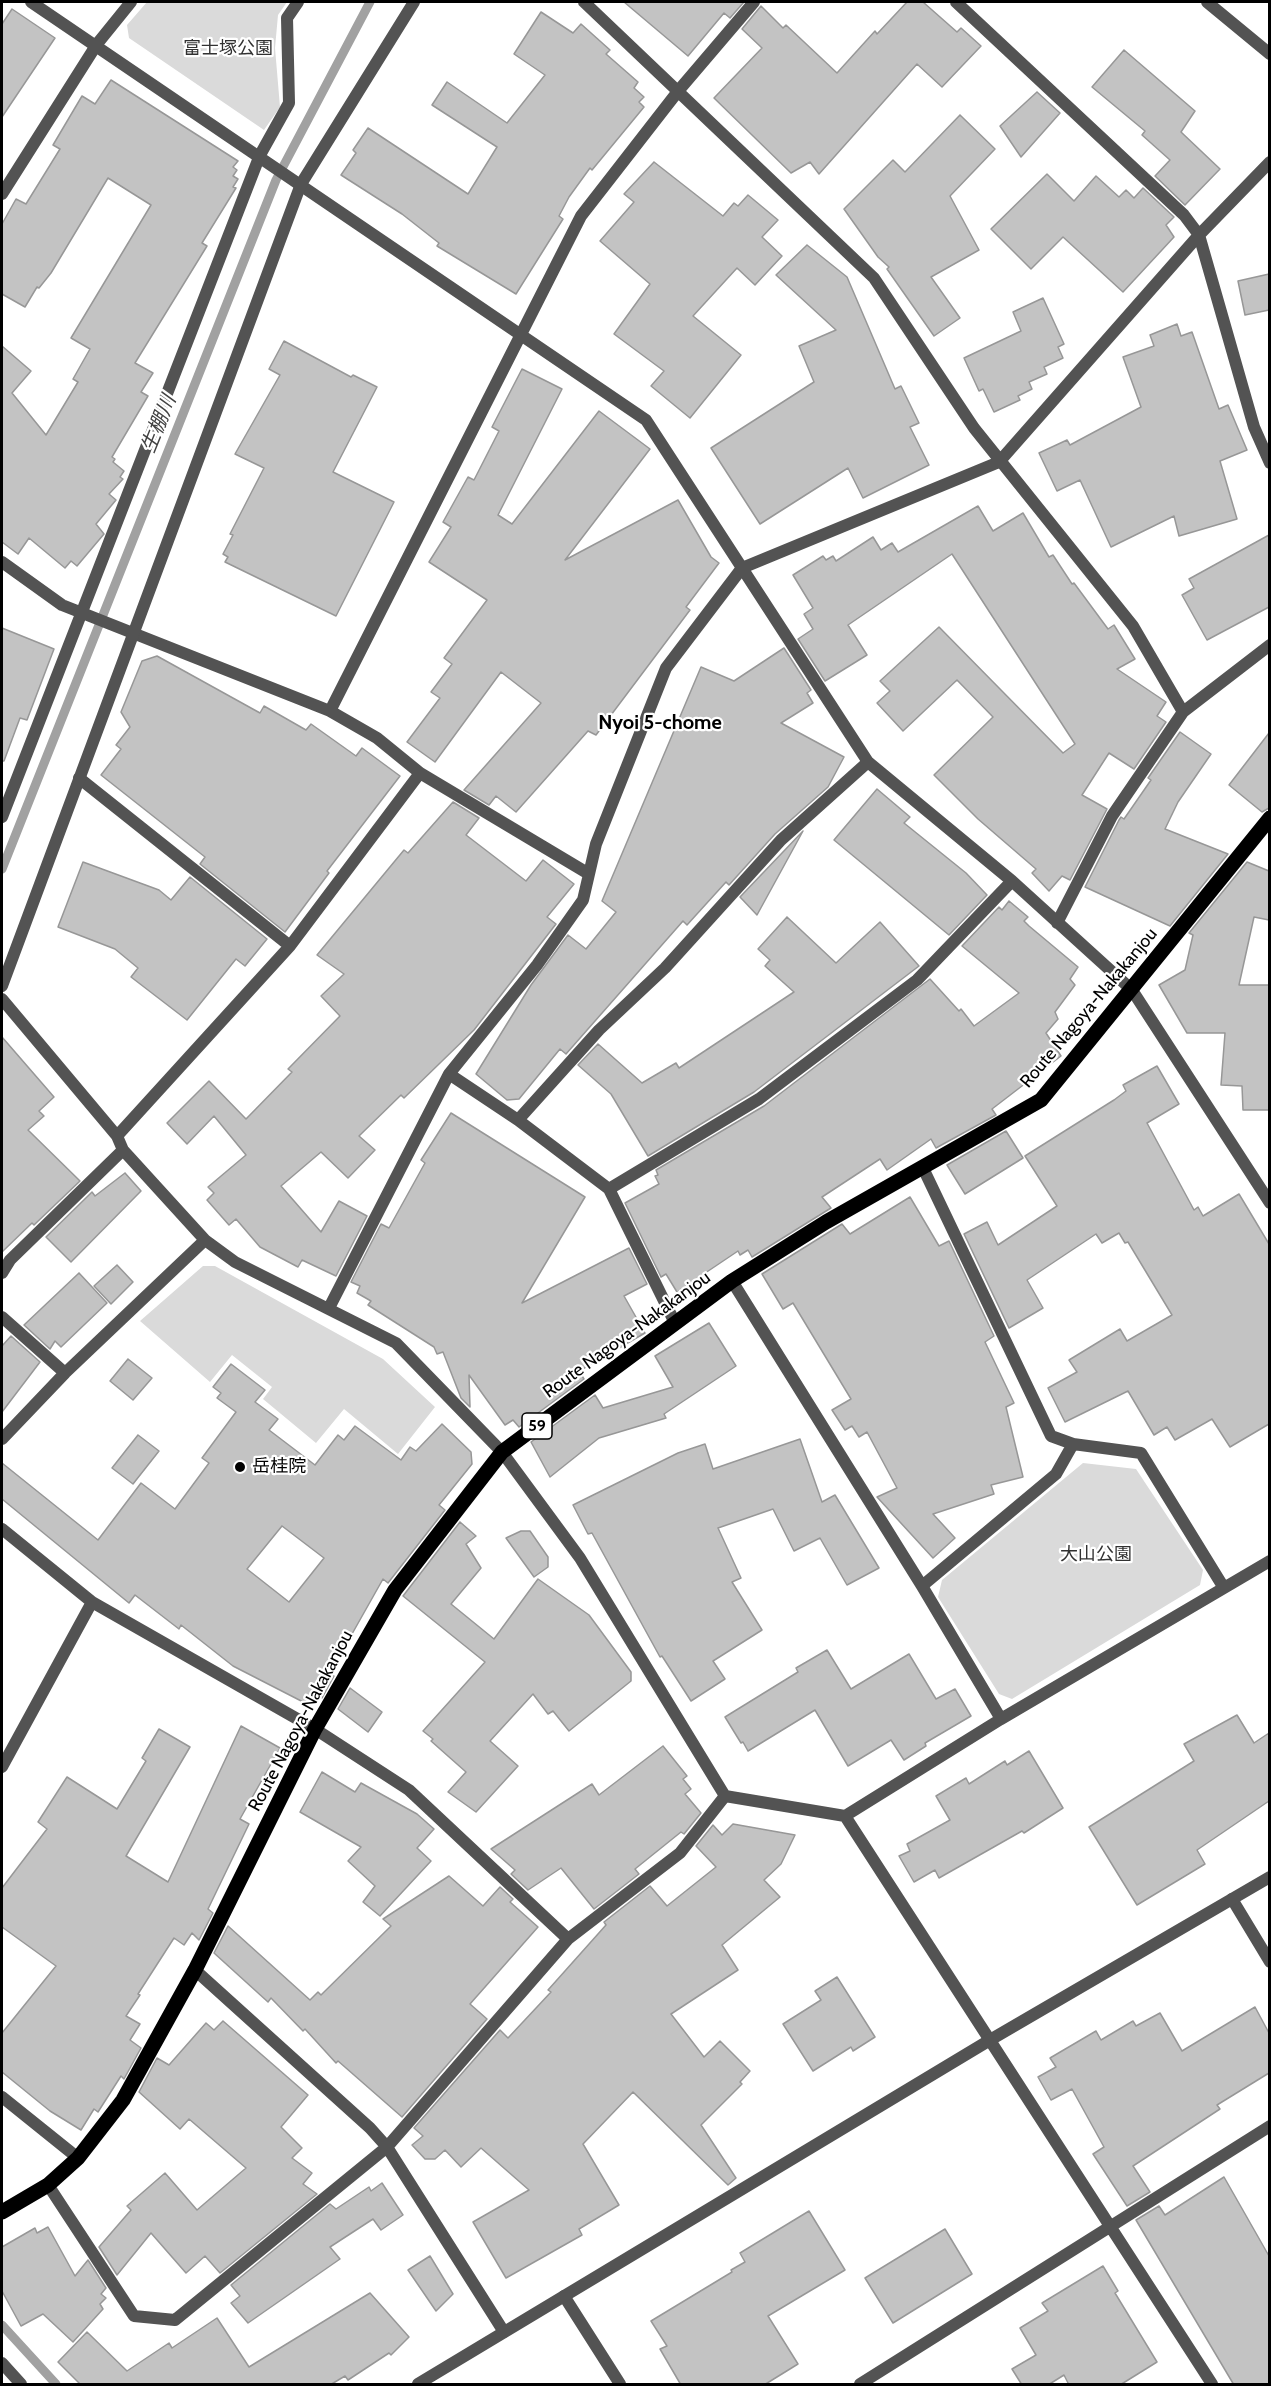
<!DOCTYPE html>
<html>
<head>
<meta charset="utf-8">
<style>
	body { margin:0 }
	#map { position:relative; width:1271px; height:2386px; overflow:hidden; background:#fff; font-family:Cabin,sans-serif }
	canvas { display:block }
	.frame { position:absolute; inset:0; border:3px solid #000; pointer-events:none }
</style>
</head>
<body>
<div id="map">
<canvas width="1271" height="2386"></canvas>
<div class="frame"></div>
</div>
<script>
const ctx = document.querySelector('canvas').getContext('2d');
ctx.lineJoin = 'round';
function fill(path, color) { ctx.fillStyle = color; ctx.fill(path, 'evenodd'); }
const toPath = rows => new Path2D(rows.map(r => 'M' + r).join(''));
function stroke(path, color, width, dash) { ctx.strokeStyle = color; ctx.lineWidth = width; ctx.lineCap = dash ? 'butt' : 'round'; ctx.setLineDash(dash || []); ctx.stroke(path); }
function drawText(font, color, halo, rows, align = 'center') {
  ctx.font = font + ' Cabin,"Noto Sans JP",sans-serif'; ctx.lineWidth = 4.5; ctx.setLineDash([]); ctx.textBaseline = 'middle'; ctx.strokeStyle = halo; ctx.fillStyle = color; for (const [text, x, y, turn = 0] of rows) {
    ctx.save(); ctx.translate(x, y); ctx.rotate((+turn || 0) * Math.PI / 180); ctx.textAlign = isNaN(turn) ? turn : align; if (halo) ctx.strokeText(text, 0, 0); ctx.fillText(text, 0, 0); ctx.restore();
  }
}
const green = toPath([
	[147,2,287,2,278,15,275,48,280,107,264,130,129,38,127,25],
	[203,1266,215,1266,383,1359,435,1407,398,1454,344,1409,316,1443,263,1399,272,1387,232,1355,210,1382,140,1321],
	[1083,1463,1136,1469,1203,1570,1200,1585,1012,1699,999,1694,938,1597,942,1580]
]);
const stream = toPath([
	[2,869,276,180,370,2],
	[2,2325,56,2384]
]);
const building = toPath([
	[624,2,744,2,730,18,724,13,688,56,624,2],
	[907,2,923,2,957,32,961,28,981,46,942,87,917,64,819,174,810,162,791,173,714,98,762,48,742,29,761,6,783,28,786,25,837,73,875,31,877,34,907,2],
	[12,9,55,38,2,117,2,24,12,9],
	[541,12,573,33,581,24,610,50,606,54,638,82,634,88,644,97,639,102,644,107,592,170,590,168,569,197,559,216,563,219,516,294,437,246,439,243,402,214,341,175,356,153,353,150,368,128,468,194,497,147,432,105,447,82,507,123,545,75,514,54,541,12],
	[1124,50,1195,111,1181,132,1220,169,1185,205,1155,176,1170,160,1142,135,1145,131,1092,87,1124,50],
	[111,80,238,161,233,167,237,170,233,176,238,179,233,187,236,188,202,243,207,246,135,363,153,373,141,392,148,396,112,457,115,459,113,462,124,471,120,477,123,479,109,494,116,500,96,524,104,534,77,566,71,561,65,568,29,538,18,554,2,542,2,346,31,371,12,393,46,435,78,382,73,379,90,349,71,338,151,205,108,178,51,273,39,288,37,287,25,307,2,294,2,224,16,199,26,204,60,149,53,145,82,96,95,104,111,80],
	[1037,92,1060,113,1021,157,1000,126,1037,92],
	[960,115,995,149,950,196,979,250,931,277,960,318,934,336,887,269,889,267,878,257,844,209,893,160,905,172,960,115],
	[654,162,723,216,734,203,738,206,748,195,778,220,762,237,782,256,755,285,737,268,693,316,741,355,690,418,651,386,664,371,614,334,650,284,600,241,634,202,624,194,654,162],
	[1047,174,1074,201,1096,176,1119,197,1126,190,1134,198,1143,188,1174,217,1166,225,1174,237,1123,292,1063,237,1031,269,991,229,1047,174],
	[807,245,847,277,895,389,901,386,919,423,910,427,929,465,863,498,848,468,760,524,711,448,814,382,799,346,836,330,776,275,807,245],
	[1269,274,1269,310,1245,315,1238,281,1269,274],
	[1043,298,1064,344,1058,347,1063,358,1044,367,1047,374,1029,382,1032,389,1018,396,1020,400,994,412,983,389,979,391,964,358,1021,331,1013,312,1043,298],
	[1177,324,1181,336,1192,332,1219,409,1228,405,1247,450,1220,461,1237,519,1179,536,1174,516,1111,547,1080,480,1057,491,1039,453,1067,440,1070,445,1141,407,1123,357,1154,346,1150,335,1177,324],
	[284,341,351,377,353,375,377,387,333,472,394,502,336,616,225,562,228,557,223,554,233,535,230,534,264,468,235,454,280,375,269,369,284,341],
	[522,369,562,389,498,515,512,524,599,411,650,449,565,560,678,500,711,557,719,563,686,607,690,610,596,735,588,731,516,812,496,796,489,805,464,790,541,703,501,672,435,762,407,742,440,698,431,692,452,664,444,658,487,600,429,562,451,527,443,522,468,477,474,480,499,431,492,427,522,369],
	[978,506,993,531,1023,513,1049,557,1053,555,1072,584,1074,583,1108,629,1114,625,1135,659,1117,669,1166,702,1157,716,1166,722,1134,769,1109,753,1082,795,1107,809,1070,880,1062,876,1049,891,1032,873,1036,869,978,819,934,775,993,717,957,680,903,731,877,703,890,691,880,681,939,627,1063,753,1075,744,952,554,848,625,867,655,825,681,798,639,813,629,804,614,813,608,793,575,823,556,826,560,833,556,836,561,873,537,881,550,892,543,898,552,978,506],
	[1269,535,1269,607,1207,640,1182,595,1194,588,1189,579,1269,535],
	[2,628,54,649,27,720,20,718,4,761,2,761,2,628],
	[784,648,811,690,807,693,813,703,781,723,844,757,828,787,775,834,729,885,726,882,687,925,683,921,566,1054,560,1049,519,1099,507,1100,476,1074,531,985,568,935,586,949,616,912,602,901,701,667,734,681,784,648],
	[157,656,260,713,264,706,306,730,311,724,356,756,362,748,400,776,327,871,329,873,285,932,200,864,205,857,101,775,121,749,116,745,130,727,121,712,142,661,157,656],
	[1180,732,1211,754,1178,802,1165,829,1228,854,1170,926,1085,887,1119,820,1121,817,1124,819,1151,780,1148,778,1180,732],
	[1269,733,1269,808,1262,812,1229,785,1269,733],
	[877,789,910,817,904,823,966,873,987,895,949,935,834,840,877,789],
	[453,802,479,818,466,835,526,881,543,860,574,884,547,917,556,924,474,1030,404,1098,401,1095,359,1136,375,1150,348,1178,321,1152,281,1186,321,1232,339,1201,367,1216,336,1276,302,1260,298,1267,260,1247,236,1219,229,1225,207,1200,214,1193,208,1187,246,1155,214,1116,187,1144,167,1123,209,1081,246,1119,292,1072,288,1069,340,1016,321,996,344,974,317,955,404,850,408,853,453,802],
	[803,831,757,915,740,897,803,831],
	[83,862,159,890,171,900,190,877,267,939,245,966,236,959,187,1020,131,977,138,968,115,949,58,927,83,862],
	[1247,862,1269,871,1269,920,1254,917,1239,985,1269,985,1269,1110,1243,1110,1242,1086,1221,1085,1225,1033,1187,1033,1159,985,1185,970,1193,935,1189,933,1247,862],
	[1009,901,1028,917,1024,921,1029,926,1078,967,1070,979,1075,985,1055,1012,1058,1019,1046,1033,1061,1056,992,1109,996,1115,936,1148,931,1139,887,1170,880,1159,822,1197,831,1208,752,1257,748,1250,740,1255,738,1251,677,1292,666,1274,661,1277,625,1203,659,1184,655,1176,658,1175,656,1170,764,1106,930,979,959,1011,961,1009,974,1026,1019,993,962,946,999,907,1002,910,1009,901],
	[787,917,836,963,880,922,919,966,754,1092,648,1156,611,1094,578,1065,598,1044,642,1083,676,1063,679,1068,794,992,765,966,770,960,758,949,787,917],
	[2,1037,54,1097,39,1111,44,1116,28,1130,80,1181,34,1225,32,1223,2,1252,2,1037],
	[1157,1066,1179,1104,1147,1123,1194,1210,1198,1207,1203,1216,1239,1194,1269,1244,1269,1424,1230,1447,1212,1419,1175,1440,1167,1427,1154,1435,1128,1391,1065,1422,1048,1388,1077,1372,1069,1360,1120,1329,1127,1341,1172,1315,1128,1242,1125,1243,1119,1233,1102,1243,1096,1234,1027,1280,1043,1308,1009,1328,964,1234,987,1222,998,1245,1057,1206,1025,1156,1114,1100,1126,1091,1123,1085,1157,1066],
	[451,1113,585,1197,522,1303,629,1248,647,1284,624,1296,645,1333,579,1371,584,1379,519,1427,513,1420,505,1425,469,1375,470,1407,461,1398,443,1352,437,1354,434,1347,368,1305,371,1301,357,1293,360,1286,351,1282,381,1224,389,1228,425,1163,421,1160,451,1113],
	[1006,1131,1023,1158,965,1194,947,1165,1006,1131],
	[125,1173,141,1191,71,1262,46,1237,92,1192,95,1196,125,1173],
	[910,1197,939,1246,949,1241,994,1336,985,1342,1014,1403,1006,1407,1023,1477,991,1485,994,1494,933,1514,955,1538,933,1558,877,1497,897,1488,867,1432,859,1437,852,1426,845,1430,832,1410,851,1399,793,1303,783,1309,762,1274,842,1224,850,1234,910,1197],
	[117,1265,133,1282,111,1304,94,1286,117,1265],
	[79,1273,107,1303,61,1347,55,1341,50,1349,24,1325,79,1273],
	[709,1323,736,1366,664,1414,666,1418,599,1438,550,1477,531,1442,595,1395,603,1408,673,1387,655,1356,709,1323],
	[11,1336,40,1362,2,1412,2,1346,11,1336],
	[128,1359,152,1378,133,1400,110,1381,128,1359],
	[231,1364,265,1390,255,1402,278,1419,269,1430,315,1465,338,1435,344,1440,355,1426,401,1460,410,1447,416,1451,442,1424,471,1452,472,1464,439,1505,445,1510,388,1583,383,1579,330,1673,334,1676,322,1698,319,1695,314,1704,311,1702,309,1705,233,1666,181,1625,179,1629,135,1595,129,1603,2,1499,2,1463,98,1540,141,1483,175,1509,209,1463,202,1458,236,1412,217,1398,221,1393,213,1387,231,1364],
	[282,1526,324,1558,289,1602,247,1569,282,1526],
	[138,1435,159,1451,133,1484,112,1468,138,1435],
	[800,1439,822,1502,835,1495,879,1568,847,1585,820,1538,794,1551,773,1509,718,1528,741,1578,732,1582,762,1630,713,1661,725,1679,691,1701,662,1656,660,1657,592,1533,588,1534,573,1505,678,1453,705,1444,713,1469,800,1439],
	[460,1522,476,1536,466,1544,481,1568,451,1604,494,1639,538,1579,589,1615,631,1672,631,1681,569,1731,553,1711,548,1714,533,1694,490,1741,518,1766,476,1812,448,1792,466,1772,431,1741,433,1739,423,1731,485,1662,403,1596,460,1522],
	[521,1531,530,1531,548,1557,548,1567,534,1577,506,1538,521,1531],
	[827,1650,851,1689,909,1654,936,1699,955,1689,971,1716,925,1743,926,1746,904,1760,891,1740,848,1766,815,1710,748,1751,743,1742,741,1743,725,1717,798,1672,796,1668,827,1650],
	[350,1688,382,1712,368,1732,338,1709,350,1688],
	[1237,1715,1254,1743,1269,1733,1269,1801,1197,1850,1205,1864,1137,1905,1089,1827,1194,1761,1184,1744,1237,1715],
	[241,1726,280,1748,240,1819,249,1824,208,1909,213,1913,199,1940,192,1933,184,1945,174,1938,138,1994,140,1995,126,2016,140,2024,130,2040,141,2048,124,2079,121,2076,98,2112,94,2109,81,2130,50,2111,2,2072,2,2033,56,1966,2,1927,2,1888,47,1829,38,1822,67,1777,117,1809,146,1761,142,1758,159,1729,190,1747,126,1856,168,1882,241,1726],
	[663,1746,687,1776,683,1779,691,1789,685,1794,701,1813,684,1834,681,1832,635,1869,639,1874,594,1909,561,1868,528,1890,511,1874,515,1870,491,1849,592,1784,599,1795,663,1746],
	[1029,1751,1063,1808,1024,1833,1022,1831,939,1878,935,1870,914,1882,899,1856,910,1851,907,1844,950,1820,936,1796,966,1778,969,1784,1005,1761,1007,1765,1029,1751],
	[322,1772,355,1792,361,1783,417,1814,434,1829,417,1848,431,1861,380,1916,363,1902,375,1886,348,1861,361,1847,300,1812,322,1772],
	[733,1824,795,1835,781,1864,764,1880,780,1897,722,1945,738,1970,671,2014,704,2057,720,2041,750,2071,740,2082,742,2084,701,2125,736,2178,728,2185,633,2092,583,2144,619,2205,579,2229,582,2235,506,2278,473,2222,529,2190,481,2148,461,2167,445,2150,435,2159,425,2159,412,2145,423,2136,414,2128,500,2030,508,2038,551,1992,548,1990,606,1925,604,1922,650,1886,667,1906,716,1867,696,1846,713,1825,722,1835,733,1824],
	[449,1876,483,1906,500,1887,513,1899,510,1902,538,1927,470,2004,487,2019,402,2117,338,2061,336,2063,305,2029,303,2031,271,1998,268,2002,214,1953,228,1926,310,2000,318,1992,321,1995,391,1926,383,1919,449,1876],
	[837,1977,875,2037,853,2051,851,2047,813,2071,783,2024,821,2000,815,1991,837,1977],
	[1255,2007,1269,2033,1269,2073,1217,2105,1220,2109,1133,2166,1150,2192,1127,2206,1093,2154,1104,2147,1072,2089,1051,2100,1038,2077,1056,2067,1050,2058,1096,2031,1101,2040,1133,2021,1136,2026,1160,2013,1182,2051,1255,2007],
	[223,2021,308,2095,281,2127,302,2148,292,2158,312,2173,303,2184,317,2194,220,2273,205,2256,186,2273,151,2233,117,2275,99,2247,131,2210,127,2206,165,2173,197,2210,246,2168,189,2119,180,2129,139,2092,157,2058,169,2065,206,2023,214,2030,223,2021],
	[1224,2177,1269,2256,1269,2385,1234,2385,1136,2220,1159,2206,1165,2215,1224,2177],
	[382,2183,403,2215,381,2230,373,2219,330,2247,340,2259,248,2323,231,2303,240,2296,231,2285,330,2204,336,2209,369,2187,371,2191,382,2183],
	[809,2211,845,2270,768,2316,798,2364,764,2385,681,2385,660,2349,667,2346,651,2321,732,2272,731,2270,745,2262,740,2253,809,2211],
	[48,2227,75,2276,88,2260,106,2288,101,2294,106,2298,100,2304,103,2309,73,2342,43,2314,21,2326,2,2291,2,2247,35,2228,37,2233,48,2227],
	[945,2229,972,2274,893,2323,865,2278,945,2229],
	[430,2256,453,2294,436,2311,408,2270,430,2256],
	[1103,2266,1118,2291,1115,2293,1157,2362,1120,2385,1069,2385,1064,2375,1048,2385,1022,2385,1012,2369,1036,2355,1020,2328,1048,2311,1042,2303,1103,2266],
	[370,2293,409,2337,391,2355,389,2353,348,2380,345,2376,330,2385,81,2385,58,2362,87,2332,127,2371,169,2343,172,2348,217,2318,249,2367,370,2293]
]);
const minor = toPath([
	[31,2,646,420,868,762,1012,881,1132,990,1270,1203],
	[584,2,874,278,974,428,1133,626,1183,712],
	[956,2,1184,215,1199,235,1254,427,1270,463],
	[1207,2,1270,54],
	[2,194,97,44,131,2],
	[2,562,62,605,330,711,581,216,679,90,754,2],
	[330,711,377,738,420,773,589,874],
	[79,778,290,946,117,1136],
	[2,817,260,155,289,103,287,18,298,2],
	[1057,923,1112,816,1183,712,1270,645],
	[290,946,420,773],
	[2,999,117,1136,123,1150,205,1240,235,1262,396,1343,502,1452,580,1558,725,1796,845,1816,1212,2384],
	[449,1074,518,1120,609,1189,759,1099,917,980,1012,881],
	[518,1120,599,1030,665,968,781,840,868,762],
	[923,1168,1051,1436,1073,1444,1141,1453,1224,1588],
	[609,1189,675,1323],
	[2,1273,10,1260,123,1150],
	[732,1281,922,1586,1001,1719],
	[329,1308,449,1074,537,965,583,900,596,844,666,668,742,568,999,462,1199,235,1270,162],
	[2,1317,65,1373],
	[2,1439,65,1373,205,1240],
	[2,1529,92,1602,315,1729,409,1790,568,1939],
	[922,1586,1056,1474,1073,1444],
	[2,1767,92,1602],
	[845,1816,1001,1719,1270,1561],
	[1232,1899,1270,1962],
	[195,1970,370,2128,387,2147,504,2332],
	[2,2097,78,2158],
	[48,2185,134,2316,175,2320,387,2147,568,1939,680,1853,725,1796],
	[564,2296,620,2384],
	[2,2363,21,2384],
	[860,2384,1270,2126]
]);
const tertiary = toPath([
	[2,986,301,184,414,2],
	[418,2384,990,2040,1270,1877]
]);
const primary = toPath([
	[2,2212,48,2185,78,2158,123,2100,195,1970,315,1729,395,1590,502,1452,732,1281,826,1222,1041,1100,1270,818]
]);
const markers = [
	[240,1467,6,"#000"]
];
const shields = [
	[537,1426,30]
];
const shieldNames = [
	["59",537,1426]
];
const parkNames = [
	["富士塚公園",228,49],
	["大山公園",1096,1555]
];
const streetNames = [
	["Route Nagoya-Nakakanjou",1089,1008,-50],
	["Route Nagoya-Nakakanjou",627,1335,-36],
	["Route Nagoya-Nakakanjou",301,1721,-62]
];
const poiNames = [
	["岳桂院",252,1467]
];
const waterNames = [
	["生棚川",159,424,-68]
];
const neighbourhoodNames = [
	["Nyoi 5-chome",660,723]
];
fill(green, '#dadada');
stroke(stream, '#a1a1a1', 9);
fill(building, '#c3c3c3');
stroke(building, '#979797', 1.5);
stroke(minor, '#535353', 12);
stroke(tertiary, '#535353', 12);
stroke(primary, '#000', 15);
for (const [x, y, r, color] of markers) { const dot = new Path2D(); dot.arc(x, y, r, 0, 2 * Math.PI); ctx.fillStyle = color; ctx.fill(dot); stroke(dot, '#fff', 2); }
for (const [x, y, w] of shields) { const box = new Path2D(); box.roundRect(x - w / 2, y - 13, w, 26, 4.5); ctx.fillStyle = '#fff'; ctx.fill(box); stroke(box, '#000', 1.5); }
drawText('bold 16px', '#000', null, shieldNames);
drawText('18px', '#313131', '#fff', parkNames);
drawText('18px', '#000', '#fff', streetNames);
drawText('18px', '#000', '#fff', poiNames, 'left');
drawText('italic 20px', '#424242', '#fff', waterNames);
drawText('bold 20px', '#000', '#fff', neighbourhoodNames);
</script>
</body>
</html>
